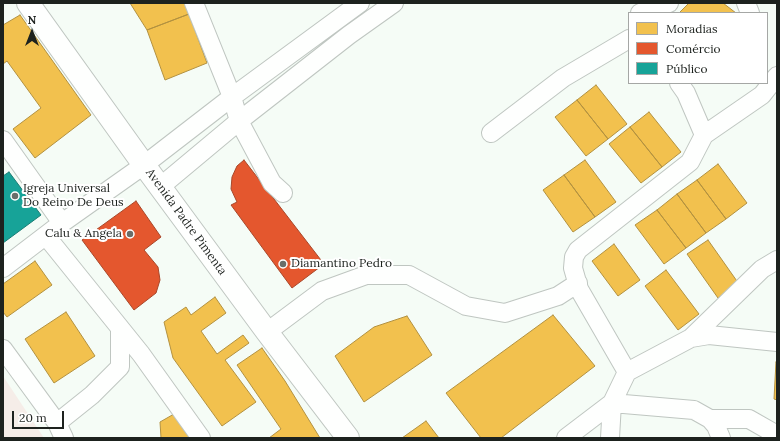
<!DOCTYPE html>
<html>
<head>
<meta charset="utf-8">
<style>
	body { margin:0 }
	#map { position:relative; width:780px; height:441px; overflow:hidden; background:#f5fcf6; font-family:Lora,serif }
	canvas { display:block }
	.frame { position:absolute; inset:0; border:4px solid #1d221e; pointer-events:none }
	.legend { position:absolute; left:628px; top:12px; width:140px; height:72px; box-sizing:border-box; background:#fff; border:1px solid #a5a7a5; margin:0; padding:5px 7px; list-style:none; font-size:12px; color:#1d221e }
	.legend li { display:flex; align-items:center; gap:8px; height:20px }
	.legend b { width:20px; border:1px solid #a5a7a5 }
	.north { position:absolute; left:12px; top:12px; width:40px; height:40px; -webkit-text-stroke:3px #fff; paint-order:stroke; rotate:0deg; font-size:11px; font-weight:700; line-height:16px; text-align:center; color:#1d221e }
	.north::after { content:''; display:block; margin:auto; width:14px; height:18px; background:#1d221e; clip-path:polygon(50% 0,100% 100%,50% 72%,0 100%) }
	.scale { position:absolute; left:12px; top:411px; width:52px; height:18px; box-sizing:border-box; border:2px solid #1d221e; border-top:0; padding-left:5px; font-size:12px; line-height:14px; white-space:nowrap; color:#1d221e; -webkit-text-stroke:3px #fff; paint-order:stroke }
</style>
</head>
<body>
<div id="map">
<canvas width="780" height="441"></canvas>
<div class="frame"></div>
<ul class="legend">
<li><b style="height:11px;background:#f2c14e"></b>Moradias</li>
<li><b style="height:11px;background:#e4572e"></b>Comércio</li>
<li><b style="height:11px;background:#17a398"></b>Público</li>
</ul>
<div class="north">N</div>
<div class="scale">20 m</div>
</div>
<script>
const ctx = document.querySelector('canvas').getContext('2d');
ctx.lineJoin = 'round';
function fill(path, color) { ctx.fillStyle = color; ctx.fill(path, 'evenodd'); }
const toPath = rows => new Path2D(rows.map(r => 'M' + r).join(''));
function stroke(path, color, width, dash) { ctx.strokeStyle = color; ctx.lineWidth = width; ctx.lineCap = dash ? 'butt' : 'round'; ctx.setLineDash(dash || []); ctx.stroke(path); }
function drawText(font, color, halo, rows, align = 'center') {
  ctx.font = font + ' Lora,serif'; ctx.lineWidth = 4; ctx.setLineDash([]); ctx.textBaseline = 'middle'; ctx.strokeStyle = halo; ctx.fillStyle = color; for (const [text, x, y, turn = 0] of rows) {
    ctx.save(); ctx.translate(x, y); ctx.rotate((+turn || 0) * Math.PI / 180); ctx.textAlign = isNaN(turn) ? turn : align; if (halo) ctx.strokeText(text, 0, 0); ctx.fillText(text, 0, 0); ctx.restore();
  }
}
const green = toPath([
	[3,376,44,438,3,438]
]);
const homes = toPath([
	[130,3,185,3,189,14,147,30,130,3],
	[689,3,723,3,736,13,679,13,689,3],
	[189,14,207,63,165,80,147,30,189,14],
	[20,15,91,115,35,158,13,129,41,108,7,61,3,64,3,25,20,15],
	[596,85,627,124,608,139,577,100,596,85],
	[577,100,608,139,586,156,555,117,577,100],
	[649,112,681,152,662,167,630,127,649,112],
	[630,127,662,167,641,183,609,144,630,127],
	[585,160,616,202,595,217,564,175,585,160],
	[718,164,747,203,726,219,697,180,718,164],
	[564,175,595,217,573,232,543,190,564,175],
	[697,180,726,219,706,233,677,194,697,180],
	[677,194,706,233,686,248,657,210,677,194],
	[657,210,686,248,664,264,635,225,657,210],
	[708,240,739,284,718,298,687,254,708,240],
	[614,244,640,280,618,296,592,261,614,244],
	[35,261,52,285,7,317,3,312,3,284,35,261],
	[666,270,699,314,678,330,645,286,666,270],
	[215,297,226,313,201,331,217,354,243,335,249,343,225,360,256,402,222,426,173,358,164,322,186,307,191,315,215,297],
	[66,312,95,356,54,383,25,339,66,312],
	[553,315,595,366,501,438,481,438,446,393,553,315],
	[407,316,432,355,364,402,335,356,374,327,407,316],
	[262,348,285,381,320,438,269,438,281,429,237,365,262,348],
	[776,362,777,362,777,400,774,399,776,362],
	[174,414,191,438,161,438,160,422,174,414],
	[426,421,439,438,402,438,426,421]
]);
const shops = toPath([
	[244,160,324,264,292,288,231,205,237,202,231,189,232,177,237,166,244,160],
	[136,201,161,237,144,250,158,267,160,280,156,293,134,310,82,240,136,201]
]);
const public = toPath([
	[9,172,41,215,3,243,3,176,9,172]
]);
const minor = toPath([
	[194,3,232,97,239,121,272,183,283,193],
	[746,3,750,13],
	[640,13,669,3],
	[491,133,563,78,629,39],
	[704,135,762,95,777,76],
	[3,140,62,223],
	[160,187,239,121,349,35,394,3],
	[46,236,141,354,201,438],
	[3,268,62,223,144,165,232,97,360,3],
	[267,332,322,291,366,275,409,275,466,306,505,313,558,296,578,283],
	[691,338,762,269,777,260],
	[3,349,57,423,64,438],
	[627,372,579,289,573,268,574,257,578,250,690,162,704,135,686,93,679,83],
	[710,419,749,419,777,435],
	[57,423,92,395,120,367,120,328],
	[566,438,612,403,694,410,710,419,716,426,721,438],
	[610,438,612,403,627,372,691,338,709,335,777,342]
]);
const major = toPath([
	[28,3,144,165,267,332,348,438]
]);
const markers = [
	[15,196,4,"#696e6a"],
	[130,234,4,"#696e6a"],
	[283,264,4,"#696e6a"]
];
const poiNames = [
	["Igreja Universal",23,189],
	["Do Reino De Deus",23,203],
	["Calu & Angela",122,234,"right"],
	["Diamantino Pedro",291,264]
];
const streetNames = [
	["Avenida Padre Pimenta",186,222,54]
];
fill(green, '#f5ede8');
fill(homes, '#f2c14e');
stroke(homes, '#b29140', 1);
fill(shops, '#e4572e');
stroke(shops, '#a84729', 1);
fill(public, '#17a398');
stroke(public, '#197c73', 1);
stroke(minor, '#bfc6c1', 20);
stroke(major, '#bfc6c1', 24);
stroke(minor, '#fefffe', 18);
stroke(major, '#fefffe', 22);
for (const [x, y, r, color] of markers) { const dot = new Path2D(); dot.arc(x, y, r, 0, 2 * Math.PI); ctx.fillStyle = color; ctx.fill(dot); stroke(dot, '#fff', 1.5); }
drawText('12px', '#1d221e', '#fff', poiNames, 'left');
drawText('12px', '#1d221e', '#fff', streetNames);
</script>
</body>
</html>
